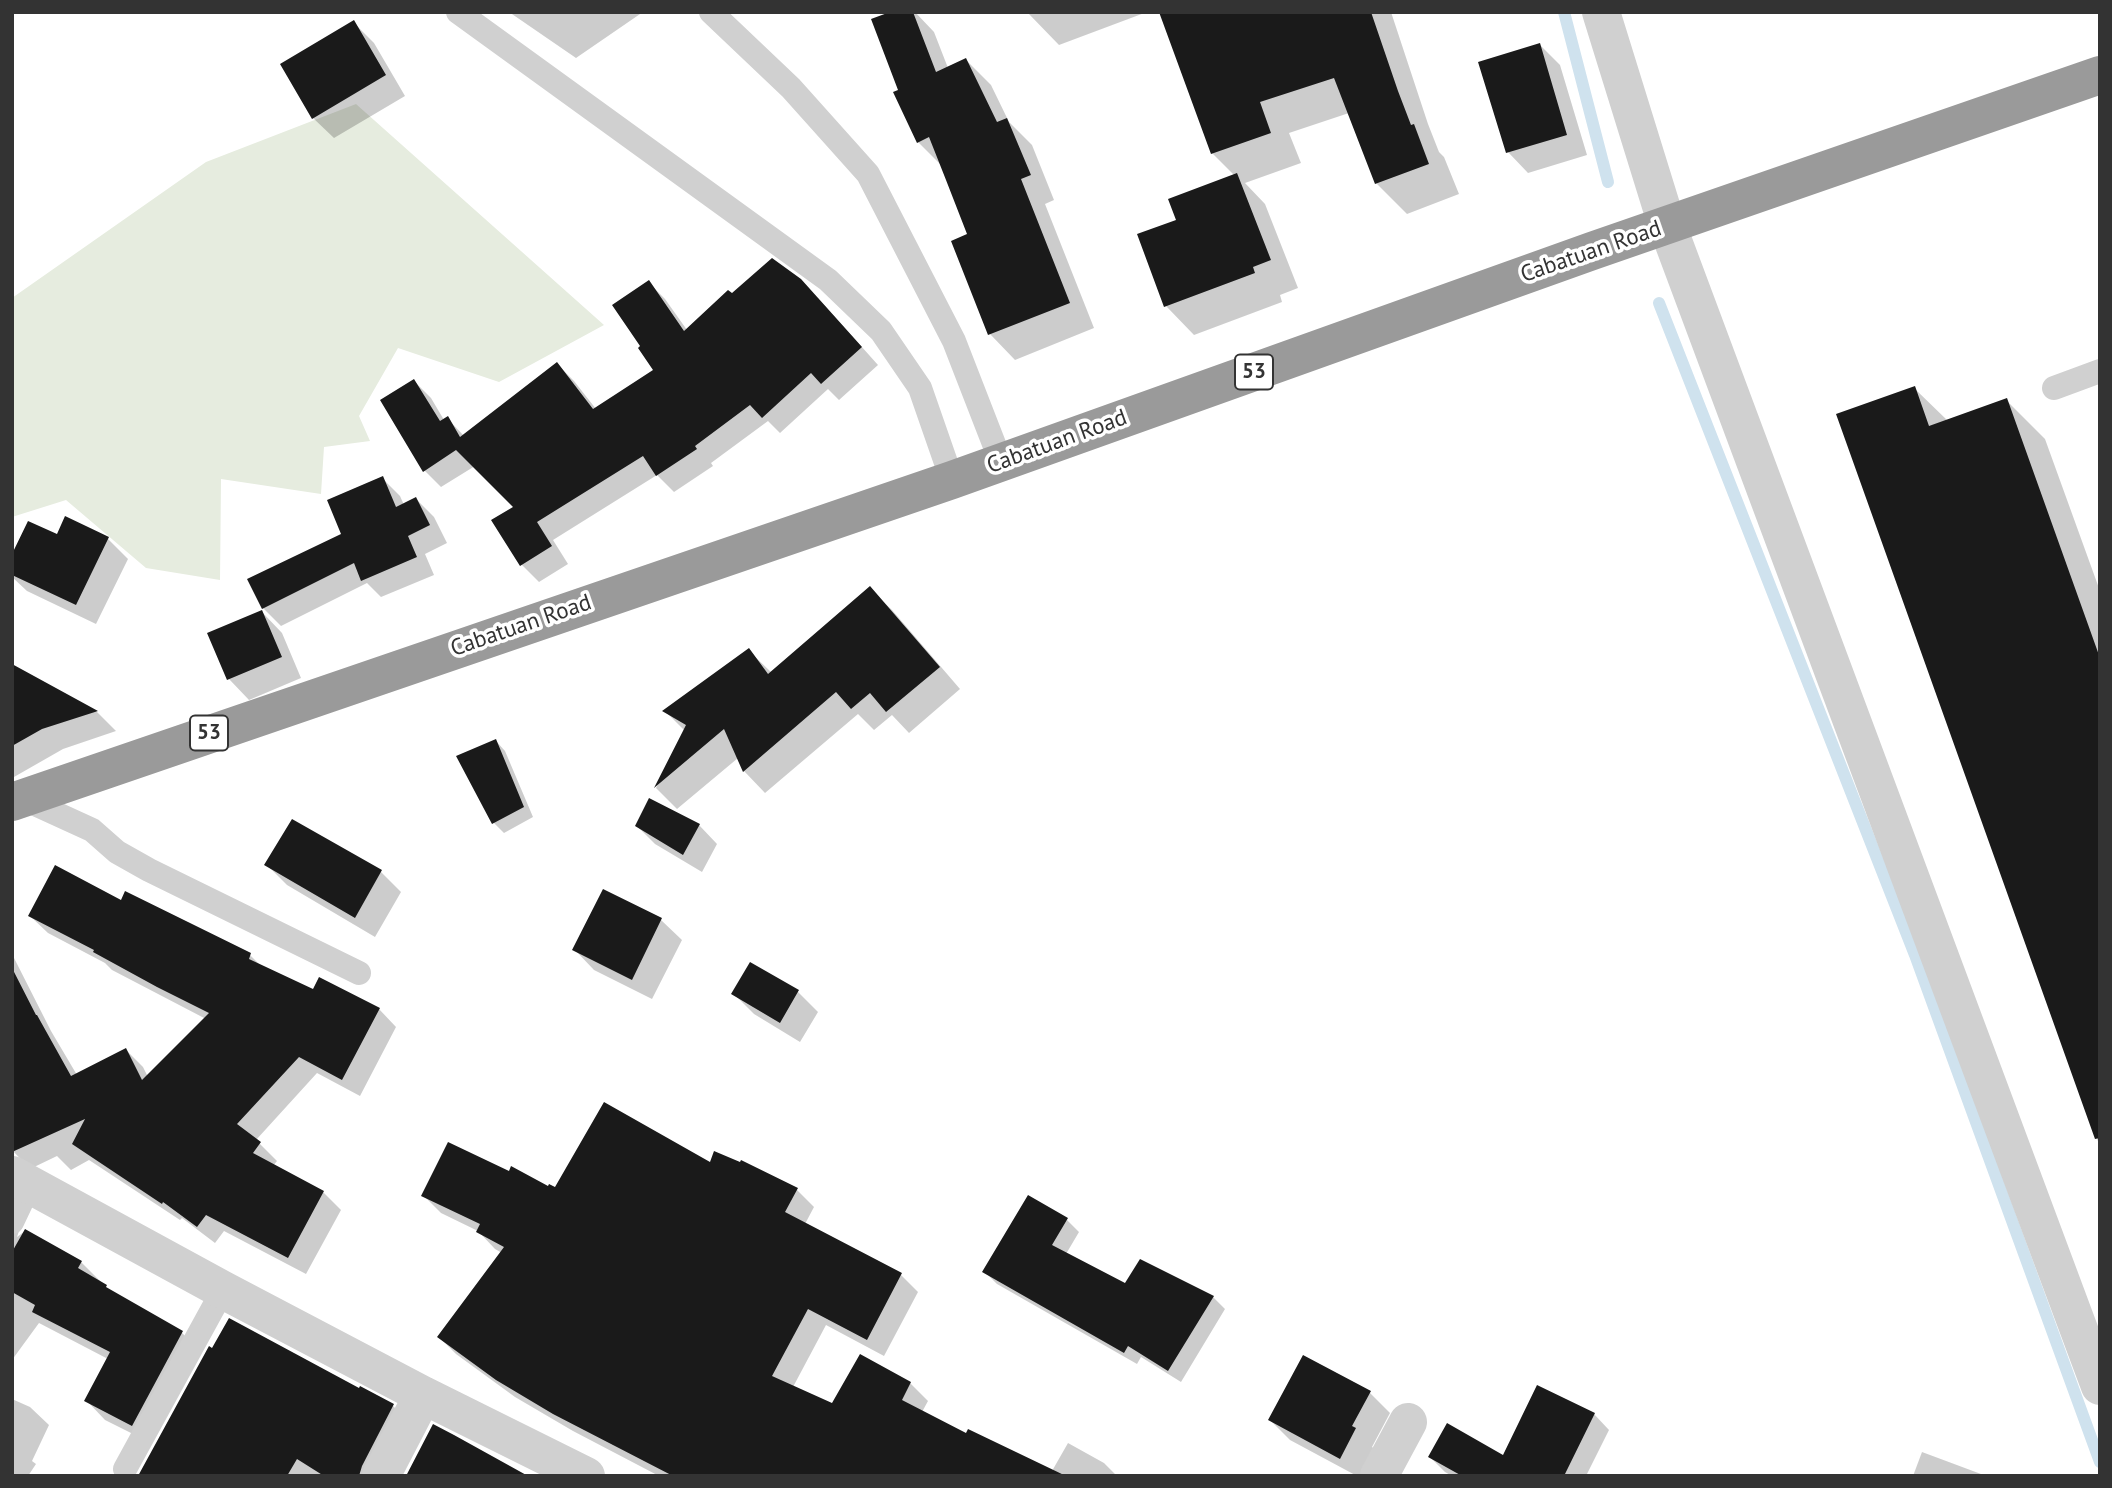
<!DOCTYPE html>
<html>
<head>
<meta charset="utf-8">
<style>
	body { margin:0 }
	#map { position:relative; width:2112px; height:1488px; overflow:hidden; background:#fff; font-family:"PT Sans",sans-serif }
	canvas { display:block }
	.frame { position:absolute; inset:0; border:14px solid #333; pointer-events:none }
</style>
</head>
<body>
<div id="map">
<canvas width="2112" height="1488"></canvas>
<div class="frame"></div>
</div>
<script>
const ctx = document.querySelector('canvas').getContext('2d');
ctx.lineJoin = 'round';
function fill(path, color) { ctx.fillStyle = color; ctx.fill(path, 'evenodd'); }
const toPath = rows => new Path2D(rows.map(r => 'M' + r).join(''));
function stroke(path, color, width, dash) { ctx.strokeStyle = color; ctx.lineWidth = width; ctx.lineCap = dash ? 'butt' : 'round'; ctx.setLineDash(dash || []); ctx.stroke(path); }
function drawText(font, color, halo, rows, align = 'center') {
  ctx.font = font + ' "PT Sans",sans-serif'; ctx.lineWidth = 7; ctx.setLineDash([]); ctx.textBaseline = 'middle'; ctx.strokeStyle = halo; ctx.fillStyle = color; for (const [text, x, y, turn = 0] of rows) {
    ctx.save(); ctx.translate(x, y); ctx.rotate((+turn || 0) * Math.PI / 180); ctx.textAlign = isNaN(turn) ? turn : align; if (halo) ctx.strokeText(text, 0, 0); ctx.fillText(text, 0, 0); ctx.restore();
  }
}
const green = toPath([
	[356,104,604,325,499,382,398,348,359,416,370,441,324,447,321,494,221,479,220,580,146,568,66,500,12,517,12,298,206,162]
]);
const shadow = toPath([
	[509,12,643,12,576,58],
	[895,12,915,12,934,32,948,68,966,60,991,85,1009,122,1032,145,1054,200,1045,204,1094,328,1015,360,990,334,953,242,969,235,942,166,918,142,900,91],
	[1027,12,1147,12,1059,45],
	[1161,12,1391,12,1428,124,1439,152,1444,157,1459,194,1407,214,1376,183,1349,113,1289,133,1301,163,1245,183,1265,204,1298,288,1280,295,1282,302,1194,335,1166,306,1178,221,1235,176,1212,153],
	[354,23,374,43,405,96,334,138,313,118],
	[1540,45,1560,65,1587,155,1528,173,1508,152],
	[648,282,665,299,687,330,732,296,818,298,878,365,839,400,828,389,780,433,768,421,711,463,713,466,674,492,657,475,553,540,568,564,539,582,522,565,494,521,516,507,475,466,441,487,424,470,414,381,431,398,444,420,447,418,464,436,557,364,574,381,596,409,655,371],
	[1914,388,1948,421,2006,400,2045,439,2100,591,2100,1147,1838,415],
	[382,478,400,496,404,505,416,499,434,517,447,543,425,554,434,575,381,597,367,583,281,626,263,608,343,534],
	[57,537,108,539,128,559,96,624,27,591,12,577,12,558],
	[870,589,892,610,960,689,909,733,892,715,874,730,858,714,765,793,744,771,738,758,677,809,656,788,685,731,665,711,749,651,772,673],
	[262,612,282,633,301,678,249,700,229,679,210,634],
	[12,666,97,712,116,731,63,749,14,777,12,775],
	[496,741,505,751,533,817,504,833,494,823],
	[699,825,717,844,702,872,655,844,637,826],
	[267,865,381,872,401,892,375,937,287,885],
	[603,891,661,920,682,940,652,999,594,970,574,949],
	[122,902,250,955,262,967,314,991,379,1009,396,1027,360,1096,317,1073,256,1140,277,1161,273,1166,323,1192,341,1210,306,1274,224,1231,215,1243,182,1218,180,1220,89,1160,71,1170,57,1156,30,1169,13,1151,12,954,51,1031,77,1075,126,1050,143,1067,148,1077,206,1019,112,970,105,963,48,933,30,916],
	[798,992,818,1012,800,1042,754,1014,734,994],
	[711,1164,797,1190,814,1207,805,1224,901,1275,918,1292,884,1356,826,1325,793,1387,833,1405,860,1357,910,1383,928,1401,922,1412,967,1435,1052,1471,1068,1443,1104,1463,1117,1476,659,1476,573,1431,515,1397,456,1354,439,1337,502,1253,495,1249,478,1231,441,1213,424,1196,510,1173,556,1190],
	[1067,1220,1079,1232,1066,1254,1125,1286,1213,1297,1225,1309,1181,1382,1141,1357,1137,1364,997,1284,985,1272],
	[12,1221,20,1228,17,1237,25,1231,81,1262,100,1281,99,1282,113,1294,182,1333,201,1351,151,1443,105,1420,87,1401,108,1359,39,1323,12,1360],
	[1370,1393,1390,1413,1372,1447,1376,1450,1362,1476,1357,1476,1290,1440,1270,1420],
	[12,1399,30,1407,49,1425,32,1461,36,1464,28,1476,12,1476],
	[393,1406,415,1428,390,1476,139,1476],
	[1594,1414,1609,1430,1586,1476,1452,1476,1445,1472,1430,1457,1504,1457],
	[1922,1452,1981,1474,1985,1476,1913,1476]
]);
const stream = toPath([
	[1564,12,1608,182],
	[1659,303,1915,955,2100,1462]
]);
const building = toPath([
	[890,12,913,12,936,72,966,58,997,122,1007,118,1031,175,1021,179,1070,303,988,335,951,241,967,234,946,180,929,137,917,143,893,92,898,90,871,19],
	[1159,12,1371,12,1398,91,1411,125,1414,124,1429,164,1375,184,1334,78,1260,102,1271,133,1211,154],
	[354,20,386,75,312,119,280,64],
	[1540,43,1567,135,1506,153,1478,62],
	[1237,173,1271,260,1253,267,1255,273,1164,307,1137,234,1176,220,1168,199],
	[772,258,801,279,862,347,821,384,811,373,762,418,750,405,695,446,697,449,656,476,643,456,537,522,552,546,520,566,491,520,513,507,456,450,423,472,380,400,414,379,440,421,448,416,460,437,557,362,593,409,653,370,638,348,640,346,612,305,649,280,684,331,728,290,732,293],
	[1915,386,1929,426,2007,398,2100,658,2100,1138,2095,1139,1836,414],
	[383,476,396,507,416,497,430,525,408,536,417,557,361,581,354,563,262,609,247,579,341,534,327,500],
	[65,516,109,537,76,605,12,575,12,554,28,521,57,534],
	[870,586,940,667,886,712,870,693,851,709,836,692,743,772,724,729,654,788,686,725,662,711,749,648,768,674],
	[262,610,282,657,227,680,207,633],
	[12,664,98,711,42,729,12,746],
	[496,739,524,807,492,824,456,756],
	[649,798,700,824,683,855,635,826],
	[292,819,382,870,355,918,264,865],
	[55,865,121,900,125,891,251,953,249,959,313,989,319,977,380,1008,342,1080,299,1057,237,1124,261,1142,253,1153,324,1191,288,1258,206,1215,197,1227,163,1202,162,1204,72,1144,85,1119,12,1152,12,968,36,1015,37,1015,71,1076,126,1048,142,1080,209,1013,157,987,93,952,94,950,28,916],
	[603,889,662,918,632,980,572,950],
	[750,962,799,990,780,1023,731,994],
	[604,1102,710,1162,714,1151,740,1162,741,1160,798,1188,785,1212,902,1273,867,1340,808,1309,772,1376,832,1403,860,1354,911,1382,902,1400,966,1433,968,1429,1066,1476,673,1476,553,1414,496,1380,437,1337,504,1247,476,1232,480,1224,421,1196,448,1142,509,1171,511,1166,548,1186,549,1184,555,1187],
	[1028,1195,1068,1218,1052,1245,1125,1283,1140,1259,1214,1296,1168,1371,1128,1346,1124,1353,982,1272],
	[25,1229,82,1261,78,1268,107,1285,106,1287,183,1331,132,1426,84,1401,110,1352,32,1312,35,1305,12,1292,12,1252],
	[229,1318,359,1388,360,1386,394,1404,362,1466,359,1476,324,1476,297,1459,287,1476,138,1476,209,1346,212,1348],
	[1303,1355,1371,1391,1352,1426,1356,1428,1340,1459,1268,1420],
	[1537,1385,1595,1413,1564,1476,1462,1476,1428,1457,1447,1423,1503,1455],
	[433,1424,454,1435,528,1476,406,1476]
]);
const lane = toPath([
	[458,12,828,280,881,331,920,388,952,480],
	[711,12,791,88,868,174,954,341,1001,462],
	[2054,388,2100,371],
	[22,798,92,830,117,852,149,870,359,973],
	[12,1222,30,1184],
	[125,1469,223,1290]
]);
const street = toPath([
	[1601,12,1667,225,2100,1386],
	[12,1175,223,1290,423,1395,586,1476],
	[381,1476,423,1395],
	[1379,1476,1408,1422]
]);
const highway = toPath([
	[12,802,952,480,1592,251,2100,75]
]);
const shields = [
	[1254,372,38],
	[209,733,38]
];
const shieldNames = [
	["53",1254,372],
	["53",209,733]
];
const streetNames = [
	["Cabatuan Road",1591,252,-19],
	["Cabatuan Road",1057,442,-20],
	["Cabatuan Road",521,626,-19]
];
fill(green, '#e6ecdf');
fill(shadow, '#0003');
stroke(stream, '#cfe2ee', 12);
fill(building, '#1a1a1a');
stroke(lane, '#d0d0d0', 24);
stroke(street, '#d0d0d0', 38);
stroke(highway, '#9a9a9a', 38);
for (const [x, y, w] of shields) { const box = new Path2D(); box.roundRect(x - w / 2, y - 17.5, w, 35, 5); ctx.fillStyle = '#fff'; ctx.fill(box); stroke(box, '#333', 2); }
drawText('bold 21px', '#333', null, shieldNames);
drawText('23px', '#333', '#fff', streetNames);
</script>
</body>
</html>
